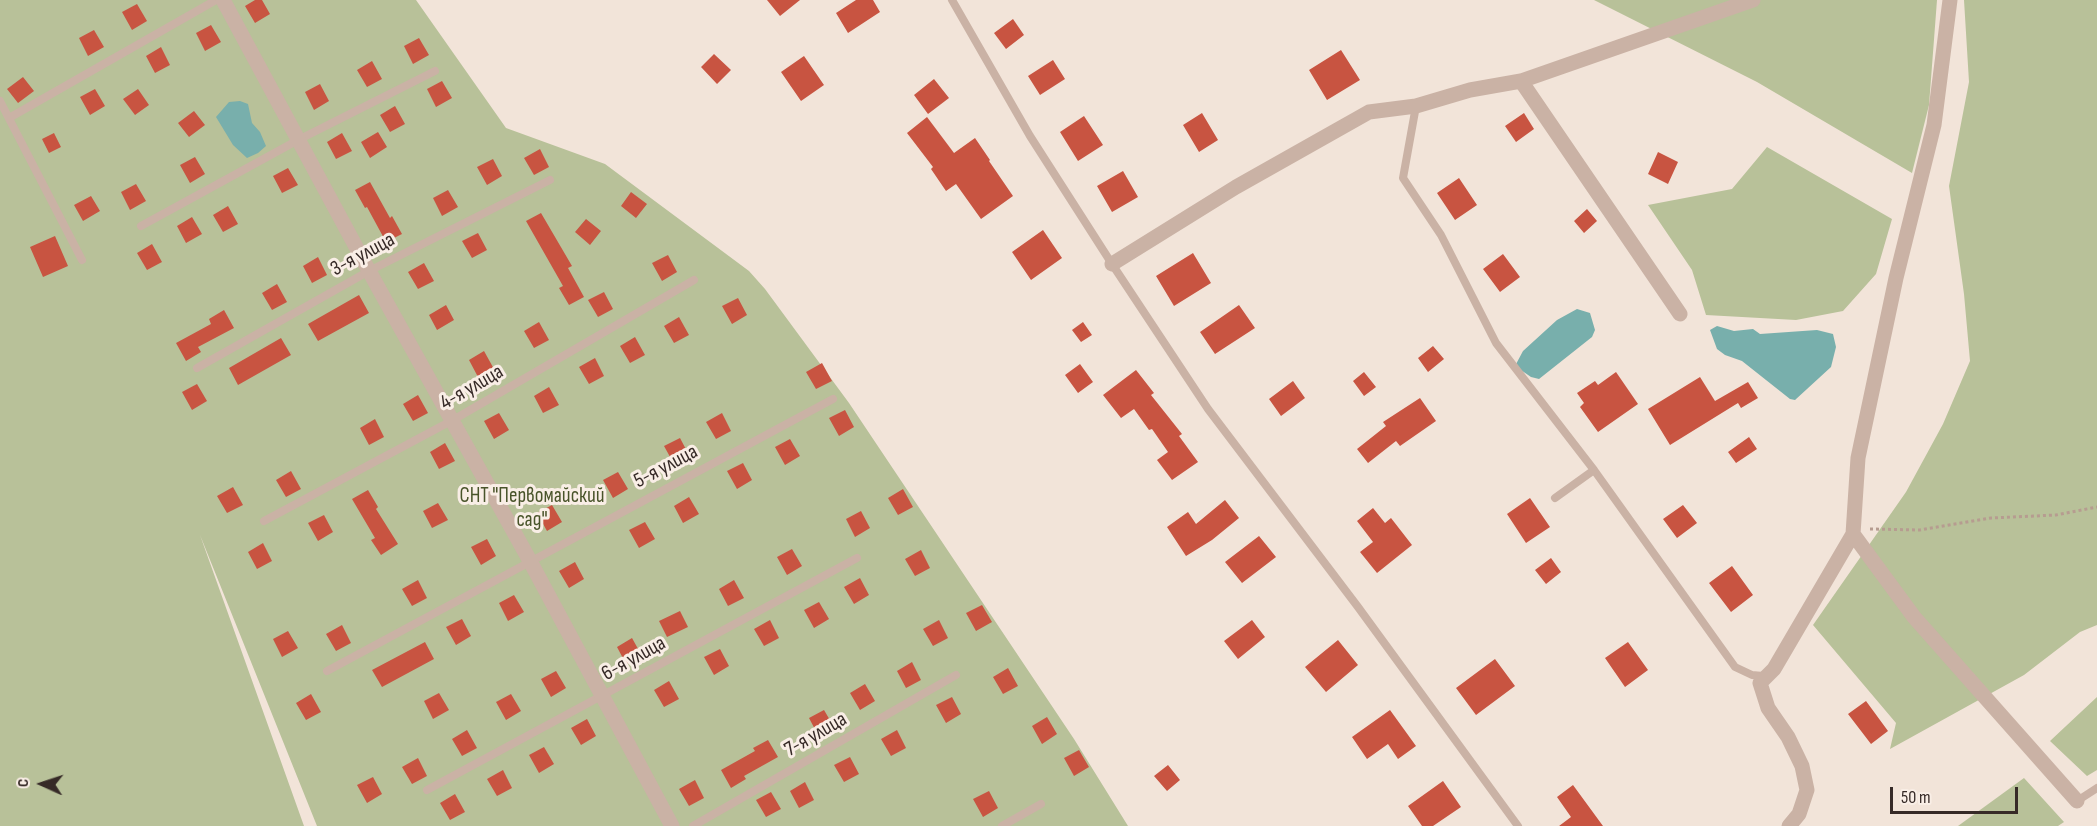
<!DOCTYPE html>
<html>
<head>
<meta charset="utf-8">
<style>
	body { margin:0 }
	#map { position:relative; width:2097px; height:826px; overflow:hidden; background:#f2e4d9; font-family:"Sofia Sans Condensed",sans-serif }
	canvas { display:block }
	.north { position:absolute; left:12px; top:754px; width:60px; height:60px; -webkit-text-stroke:4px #f9eee6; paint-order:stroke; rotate:273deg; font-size:16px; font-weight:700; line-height:24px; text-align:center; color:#362a27 }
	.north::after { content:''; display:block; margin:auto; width:21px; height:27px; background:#362a27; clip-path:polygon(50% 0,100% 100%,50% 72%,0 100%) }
	.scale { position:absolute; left:1890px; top:787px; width:128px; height:27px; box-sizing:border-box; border:3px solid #362a27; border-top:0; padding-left:8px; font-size:18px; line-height:21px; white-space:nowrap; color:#362a27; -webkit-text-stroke:4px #f9eee6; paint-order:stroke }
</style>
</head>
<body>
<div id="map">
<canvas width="2097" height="826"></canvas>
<div class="north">С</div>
<div class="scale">50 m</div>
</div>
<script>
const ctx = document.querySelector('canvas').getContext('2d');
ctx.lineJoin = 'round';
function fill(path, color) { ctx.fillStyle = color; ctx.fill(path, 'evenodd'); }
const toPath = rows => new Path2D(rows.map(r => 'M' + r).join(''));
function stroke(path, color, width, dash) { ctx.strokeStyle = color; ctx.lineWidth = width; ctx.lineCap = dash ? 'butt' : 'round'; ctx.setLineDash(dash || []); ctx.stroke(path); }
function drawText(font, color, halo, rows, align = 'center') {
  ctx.font = font + ' "Sofia Sans Condensed",sans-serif'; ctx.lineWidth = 6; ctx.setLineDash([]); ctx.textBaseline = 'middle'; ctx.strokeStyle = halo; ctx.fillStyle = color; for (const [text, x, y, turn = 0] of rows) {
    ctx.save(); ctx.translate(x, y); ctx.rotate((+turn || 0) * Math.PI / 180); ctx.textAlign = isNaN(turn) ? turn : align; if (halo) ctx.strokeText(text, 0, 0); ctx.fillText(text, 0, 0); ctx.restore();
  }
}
const green = toPath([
	[0,0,416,0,506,128,605,164,749,271,765,289,849,403,1074,739,1128,826,317,826,200,535,304,826,0,826],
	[1594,0,1937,0,1929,105,1912,173,1757,82],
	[1964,0,2097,0,2097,625,2080,632,2024,675,1890,749,1896,723,1813,625,1906,492,1943,424,1970,361,1964,294,1949,186,1969,82],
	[1767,147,1892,219,1876,274,1843,311,1796,320,1706,315,1692,270,1648,205,1732,189],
	[2097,697,2097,770,2087,776,2050,741],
	[2024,778,2064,822,2058,826,1958,826]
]);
const water = toPath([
	[240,101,248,104,252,123,260,132,266,146,258,153,247,158,233,145,216,117,229,102],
	[1577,309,1590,313,1595,330,1592,337,1539,379,1531,377,1515,366,1523,351,1557,320],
	[1717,326,1734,331,1753,329,1760,334,1817,330,1833,334,1836,347,1831,367,1795,400,1790,399,1742,361,1725,355,1717,349,1710,330]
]);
const building = toPath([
	[255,0,262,0,270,14,255,23,245,6],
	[767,0,800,0,780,16],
	[856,0,873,0,880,12,848,33,836,13],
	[137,4,147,21,132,30,122,12],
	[1013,19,1024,35,1006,49,994,33],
	[211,25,221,42,205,51,196,33],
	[94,30,104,47,88,56,79,38],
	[419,38,429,55,413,64,404,46],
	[161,47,170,65,155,73,146,56],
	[1341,50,1360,80,1327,100,1309,70],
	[714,54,731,70,717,84,701,67],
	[804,56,824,85,801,101,781,72],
	[1053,60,1065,79,1040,95,1028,76],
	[372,61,382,79,367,87,357,70],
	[23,77,34,91,18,103,7,89],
	[934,79,949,98,928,114,914,95],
	[442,81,452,98,436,107,427,89],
	[320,84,329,101,314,110,305,92],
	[95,89,105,106,90,115,80,97],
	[138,89,149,105,135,115,123,99],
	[395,106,405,124,390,132,380,115],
	[194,111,205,125,189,137,178,123],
	[1202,113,1218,140,1199,152,1183,125],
	[1524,113,1534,129,1516,142,1505,126],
	[1084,116,1103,145,1078,161,1060,132],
	[927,117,954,153,975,138,990,160,989,161,1013,196,981,219,956,184,946,191,931,169,933,167,907,133],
	[378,132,387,147,370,158,361,142],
	[54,133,61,147,49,153,42,139],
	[342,133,352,151,336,159,327,142],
	[540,149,549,167,534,175,524,158],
	[1658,152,1678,162,1668,184,1648,174],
	[195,157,205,174,190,183,180,165],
	[493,159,502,176,487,185,477,167],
	[288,168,298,185,282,193,273,176],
	[1123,171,1138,197,1112,212,1097,186],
	[1459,178,1477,205,1455,220,1437,193],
	[370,182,390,218,392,216,402,234,386,242,367,207,365,208,355,190],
	[136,184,146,201,130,210,121,192],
	[448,190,458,207,442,216,433,198],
	[631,192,647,204,636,218,621,206],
	[91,196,100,211,83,221,74,205],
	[228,206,238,224,223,232,213,215],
	[1587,209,1597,221,1584,233,1574,221],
	[541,213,572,266,568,268,584,297,569,305,559,288,563,286,526,221],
	[192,217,202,234,186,243,177,226],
	[586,219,601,231,590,245,575,232],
	[1043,230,1062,258,1031,280,1012,252],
	[478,233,487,250,472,258,462,241],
	[55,236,68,266,43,277,30,247],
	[152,244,162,262,147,270,137,253],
	[1193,253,1211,283,1174,306,1156,276],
	[1503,254,1520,277,1500,292,1483,269],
	[668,255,677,272,662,281,652,263],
	[318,257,327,275,312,283,303,266],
	[424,263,434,281,418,289,408,272],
	[277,284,287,302,272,310,262,293],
	[604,292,613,309,598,317,588,300],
	[359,295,369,313,318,341,308,324],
	[738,298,747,315,732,324,722,306],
	[446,305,454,320,437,330,429,315],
	[1239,305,1255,328,1215,354,1200,332],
	[224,310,234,328,198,347,201,352,186,361,176,343,211,324,209,319],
	[679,317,689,335,674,343,664,326],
	[539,322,549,340,534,348,524,331],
	[1083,322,1092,335,1081,342,1072,330],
	[635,337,645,355,630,363,620,346],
	[281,338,291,355,238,385,229,368],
	[1433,346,1444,359,1428,372,1418,358],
	[484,351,494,369,478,377,469,360],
	[595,358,604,376,589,384,579,367],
	[822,363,832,381,816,389,806,372],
	[1080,364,1093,382,1078,393,1065,375],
	[1136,370,1154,393,1151,395,1182,434,1179,436,1198,462,1172,480,1157,460,1168,452,1152,429,1149,430,1134,409,1121,418,1103,395],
	[1364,372,1376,387,1364,396,1353,381],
	[1616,372,1638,404,1598,432,1580,407,1584,403,1577,393,1595,381,1598,385],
	[1700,377,1715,401,1748,382,1758,398,1741,408,1738,403,1670,445,1648,409],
	[1293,381,1305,398,1281,416,1269,399],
	[197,384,207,401,192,410,182,392],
	[549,387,559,405,543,413,534,396],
	[418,395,428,413,413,421,403,404],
	[1420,398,1436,421,1400,446,1396,441,1368,463,1357,449,1386,426,1383,422],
	[845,410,854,427,839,436,829,418],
	[499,413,509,430,494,439,484,421],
	[722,413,731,431,716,439,706,422],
	[375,419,384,437,369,445,360,428],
	[1749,437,1757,449,1736,463,1728,452],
	[680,438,689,455,674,464,664,446],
	[790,439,800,456,785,465,775,447],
	[445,443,455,461,439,469,430,452],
	[743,463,752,480,737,489,727,471],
	[291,471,301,489,286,497,276,480],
	[618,472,628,489,613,498,603,480],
	[233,487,243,505,227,513,217,496],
	[903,489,913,507,898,515,888,498],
	[368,490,378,507,376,509,398,544,381,555,371,540,375,538,352,499],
	[689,497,699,514,683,523,674,506],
	[1530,498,1550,527,1526,543,1507,514],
	[1225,500,1239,518,1212,540,1186,556,1167,527,1188,512,1196,524],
	[438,503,448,520,432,528,423,511],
	[552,505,562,522,547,531,537,513],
	[1683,505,1697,523,1677,538,1663,519],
	[1373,508,1385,523,1391,518,1412,545,1377,573,1360,552,1373,542,1357,521],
	[861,511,870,528,855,537,846,519],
	[324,515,333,532,318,541,308,523],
	[645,522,655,539,639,548,629,530],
	[1259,536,1276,557,1242,583,1225,562],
	[487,539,496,556,481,565,471,547],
	[263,543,272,561,257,569,248,552],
	[792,549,802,566,787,575,777,557],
	[921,550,930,568,915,576,905,559],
	[1551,558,1561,572,1546,584,1535,570],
	[575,562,584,579,569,588,559,571],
	[1732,566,1753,595,1731,612,1709,583],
	[860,578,869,595,854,604,844,587],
	[418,580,427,598,412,606,402,589],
	[734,580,744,598,728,606,719,589],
	[514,595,524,612,508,621,499,603],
	[819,602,829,619,814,628,804,610],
	[982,605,992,622,976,631,966,613],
	[680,611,688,627,667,637,659,621],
	[462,619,471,636,456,645,446,627],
	[770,620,779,638,764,646,754,629],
	[939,620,948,638,933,646,923,629],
	[1252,620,1265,637,1238,659,1224,641],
	[342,625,351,643,336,651,326,634],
	[288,631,298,648,282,657,273,639],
	[632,638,642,656,626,664,617,647],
	[1338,640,1358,665,1326,692,1305,667],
	[425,642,434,659,382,687,372,670],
	[1628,642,1648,670,1625,687,1605,658],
	[720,649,729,666,714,675,704,657],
	[1495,659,1515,686,1476,715,1456,688],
	[912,662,921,680,906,688,897,671],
	[1008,668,1018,686,1003,694,993,677],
	[556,671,566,688,551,697,541,679],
	[669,681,679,699,664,707,654,690],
	[865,684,875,701,860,710,850,693],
	[439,693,449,710,433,719,424,701],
	[311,694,321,712,306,720,296,703],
	[511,694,521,711,506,720,496,702],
	[952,697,961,714,946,723,936,705],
	[1866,701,1888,731,1871,744,1848,714],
	[824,710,834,727,818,735,809,718],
	[1390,710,1416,746,1398,759,1388,744,1367,759,1352,737],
	[1047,717,1057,734,1042,744,1032,726],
	[587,719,596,736,581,745,571,728],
	[467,730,477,748,462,756,452,739],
	[897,730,906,748,891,756,881,739],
	[768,740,778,757,744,776,746,779,731,788,721,770,755,751,753,748],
	[544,747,554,764,539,773,529,755],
	[1079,750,1089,767,1074,776,1064,758],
	[850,757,859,774,844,782,834,765],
	[418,758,427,776,412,784,402,767],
	[1168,765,1180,780,1167,791,1154,776],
	[503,770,512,788,497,796,487,779],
	[373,777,382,794,367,803,357,785],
	[695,780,704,798,689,806,679,789],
	[1443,781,1461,807,1433,826,1422,826,1408,806],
	[805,782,814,800,799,808,790,791],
	[1573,785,1603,826,1559,826,1571,817,1557,797],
	[989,791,998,808,983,817,973,799],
	[771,792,781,809,766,817,756,800],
	[455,794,465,812,450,820,440,803]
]);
const path = toPath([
	[1870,529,1920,530,1991,518,2056,515,2097,507]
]);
const service = toPath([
	[952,0,1030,136,1112,264,1208,409,1358,607,1518,826],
	[0,101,82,260],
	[1416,106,1403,178,1441,235,1496,343,1594,470],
	[9,118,216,0],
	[141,226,300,139,435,71],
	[197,368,369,271,550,180],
	[1555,498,1594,470,1735,667,1752,675,1763,676,1766,674],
	[264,521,453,420,694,280],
	[327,671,833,399],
	[427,790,857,558],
	[2077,801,2097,788],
	[693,826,956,675],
	[1002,826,1041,804]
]);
const minor = toPath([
	[223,0,369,271,530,561,672,826],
	[1521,81,1680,314],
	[1112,264,1236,187,1369,112,1416,106,1470,90,1521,81,1753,0],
	[1853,534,1914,617,2077,801],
	[1789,826,1799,814,1807,790,1802,766,1788,737,1768,708,1760,683,1774,669,1853,534,1858,458,1896,278,1934,125,1950,0]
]);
const streetNames = [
	["3-я улица",363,255,-28],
	["4-я улица",472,388,-30],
	["5-я улица",666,467,-28],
	["6-я улица",634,659,-29],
	["7-я улица",816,735,-30]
];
const parkNames = [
	["СНТ \"Первомайский",532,497],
	["сад\"",532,521]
];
fill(green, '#b8c199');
fill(water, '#78afac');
fill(building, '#c85441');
stroke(path, '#b69c90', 3, [3, 3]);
stroke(service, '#cab2a5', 8);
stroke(minor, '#cab2a5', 15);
drawText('21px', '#362a27', '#f9eee6', streetNames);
drawText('21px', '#49542a', '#f9eee6', parkNames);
</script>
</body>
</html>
